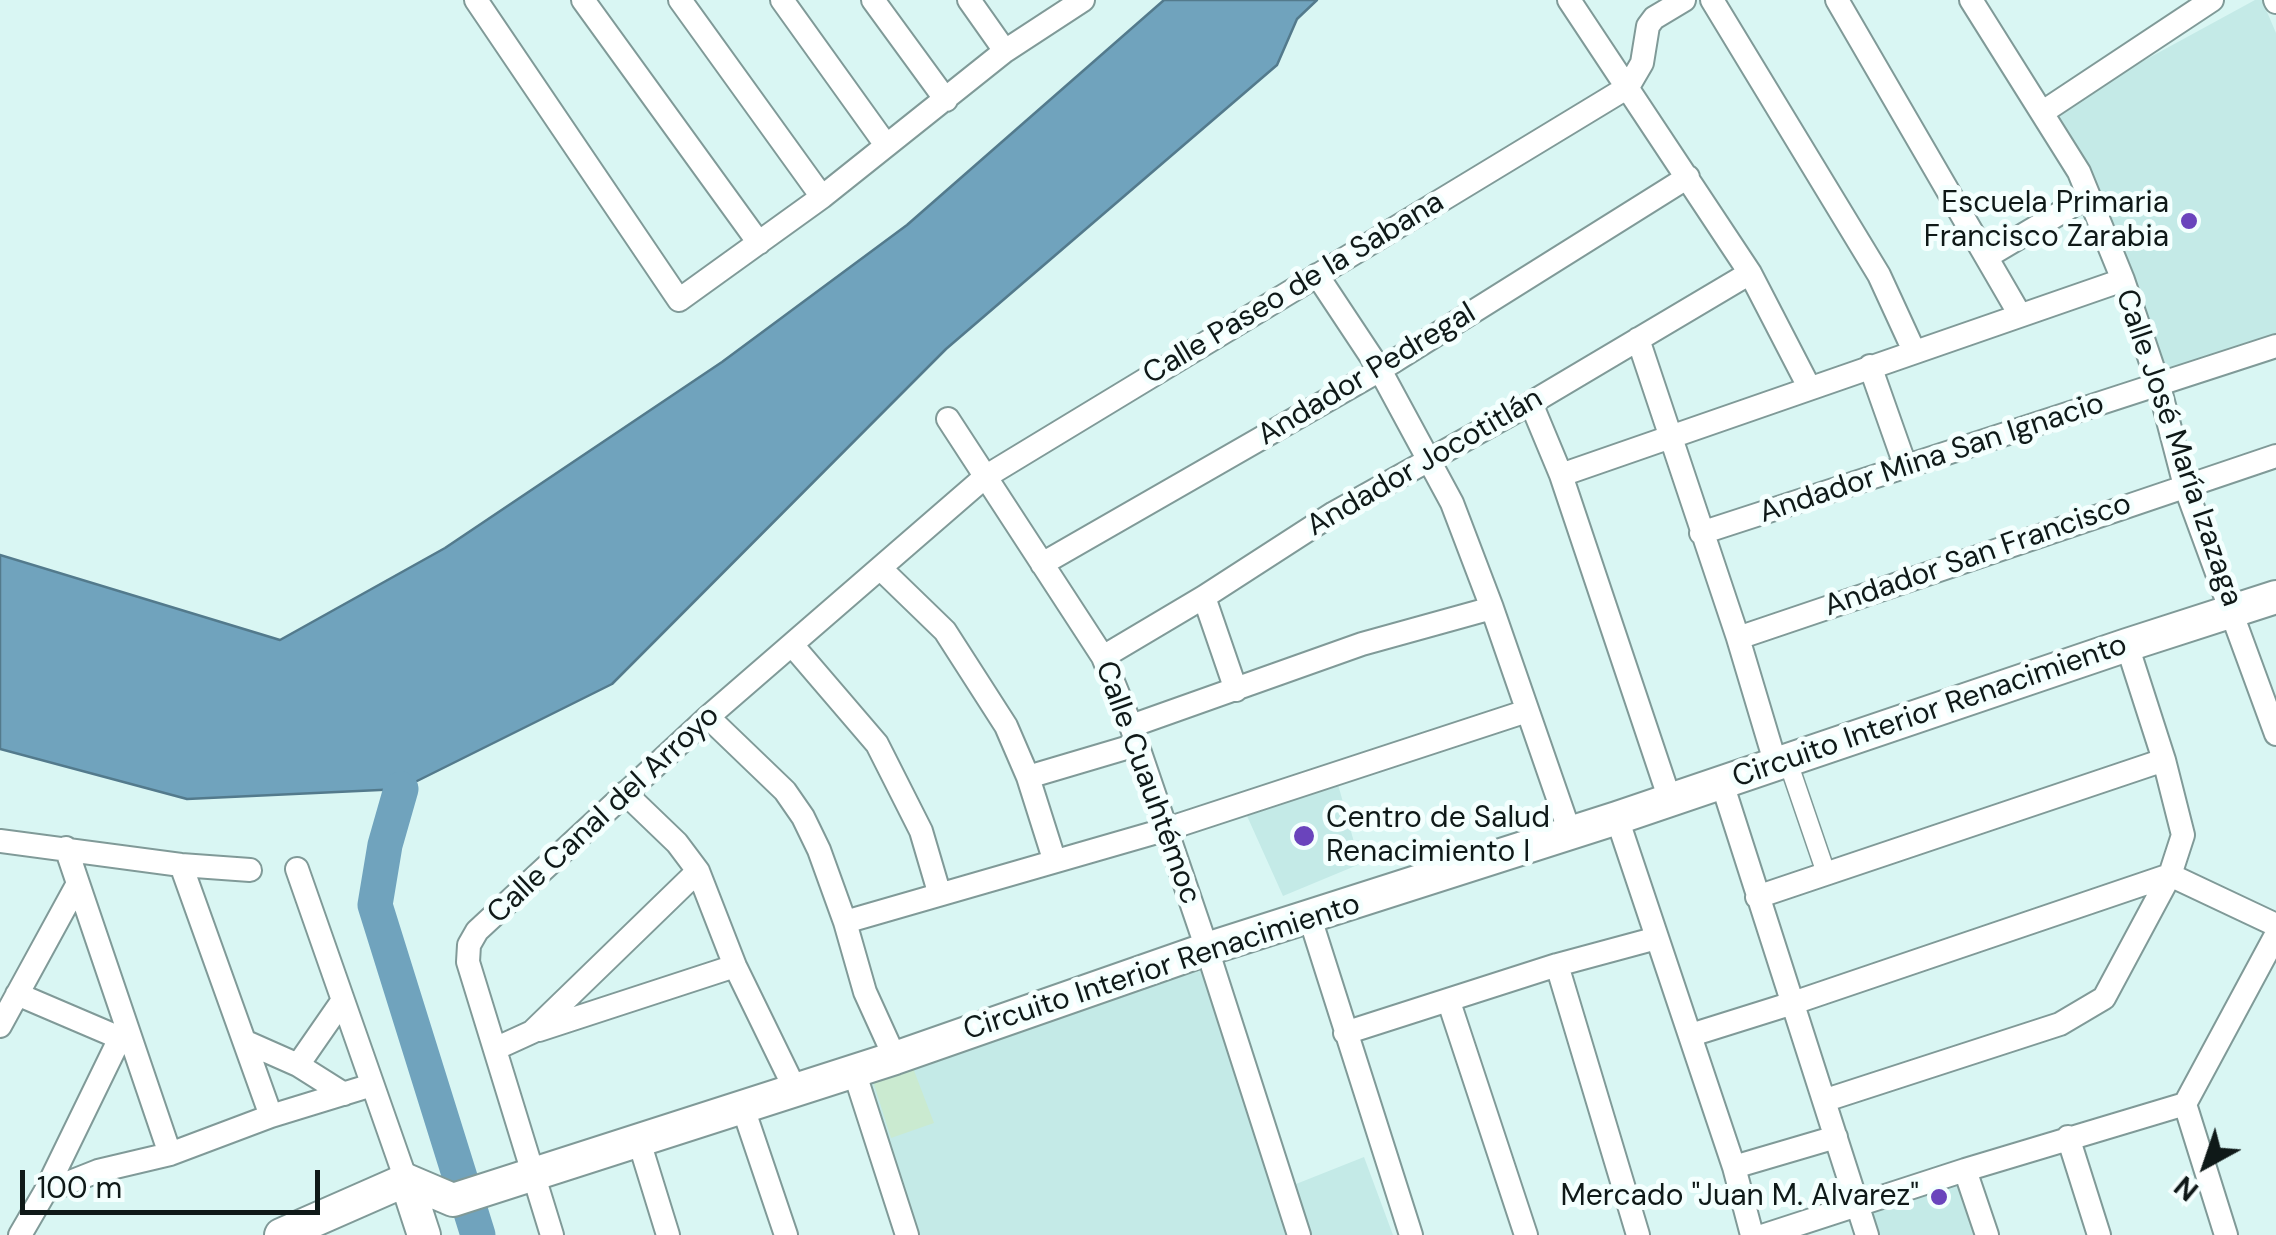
<!DOCTYPE html>
<html>
<head>
<meta charset="utf-8">
<style>
	body { margin:0 }
	#map { position:relative; width:2276px; height:1235px; overflow:hidden; background:#d9f6f3; font-family:"DM Sans",sans-serif }
	canvas { display:block }
	.north { position:absolute; left:2156px; top:1115px; width:100px; height:100px; -webkit-text-stroke:8px #f4fffe; paint-order:stroke; rotate:220deg; font-size:28px; font-weight:700; line-height:40px; text-align:center; color:#0f1918 }
	.north::after { content:''; display:block; margin:auto; width:35px; height:45px; background:#0f1918; clip-path:polygon(50% 0,100% 100%,50% 72%,0 100%) }
	.scale { position:absolute; left:20px; top:1170px; width:300px; height:45px; box-sizing:border-box; border:5px solid #0f1918; border-top:0; padding-left:12px; font-size:30px; line-height:35px; white-space:nowrap; color:#0f1918; -webkit-text-stroke:8px #f4fffe; paint-order:stroke }
</style>
</head>
<body>
<div id="map">
<canvas width="2276" height="1235"></canvas>
<div class="north">N</div>
<div class="scale">100 m</div>
</div>
<script>
const ctx = document.querySelector('canvas').getContext('2d');
ctx.lineJoin = 'round';
function fill(path, color) { ctx.fillStyle = color; ctx.fill(path, 'evenodd'); }
const toPath = rows => new Path2D(rows.map(r => 'M' + r).join(''));
function stroke(path, color, width, dash) { ctx.strokeStyle = color; ctx.lineWidth = width; ctx.lineCap = dash ? 'butt' : 'round'; ctx.setLineDash(dash || []); ctx.stroke(path); }
function drawText(font, color, halo, rows, align = 'center') {
  ctx.font = font + ' "DM Sans",sans-serif'; ctx.lineWidth = 10; ctx.setLineDash([]); ctx.textBaseline = 'middle'; ctx.strokeStyle = halo; ctx.fillStyle = color; for (const [text, x, y, turn = 0] of rows) {
    ctx.save(); ctx.translate(x, y); ctx.rotate((+turn || 0) * Math.PI / 180); ctx.textAlign = isNaN(turn) ? turn : align; if (halo) ctx.strokeText(text, 0, 0); ctx.fillText(text, 0, 0); ctx.restore();
  }
}
const built = toPath([
	[2255,0,2262,0,2276,33,2276,334,2163,371,2055,109],
	[1336,777,1360,864,1283,896,1243,807],
	[1203,959,1289,1235,912,1235,862,1083],
	[1364,1157,1393,1235,1309,1235,1291,1186],
	[1961,1179,1979,1235,1870,1235,1863,1215]
]);
const green = toPath([
	[913,1068,934,1123,891,1138,873,1081]
]);
const water = toPath([
	[1164,0,1317,0,1297,19,1277,65,946,349,612,684,401,789,187,799,0,749,0,555,280,640,445,548,722,362,907,225,1164,0]
]);
const river = toPath([
	[401,789,385,845,375,905,478,1235]
]);
const pedestrian = toPath([
	[1787,759,1826,873]
]);
const minor = toPath([
	[476,0,679,300,822,197,1005,51,1083,0],
	[583,0,759,243],
	[680,0,822,197],
	[782,0,886,145],
	[873,0,946,100],
	[969,0,1005,51],
	[1569,0,1750,273,1809,387],
	[1712,0,1879,275,1914,351],
	[1837,0,2020,315],
	[1971,0,2079,172,2123,280,2159,386,2185,486,2276,734],
	[2275,0,2276,2],
	[2043,112,2212,0],
	[1988,256,2087,197],
	[1317,275,1380,370,1452,503,1492,608,1570,833],
	[1638,339,1738,638,1776,765],
	[1870,366,1905,465],
	[1531,403,1561,475,1670,800],
	[948,419,1103,657,1131,726,1207,949,1299,1235],
	[1561,475,2123,280],
	[1701,533,2276,346],
	[1042,564,1380,370,1688,177],
	[881,569,945,631,1006,726,1028,777,1054,859],
	[1204,597,1236,690],
	[1738,638,2276,456],
	[793,646,877,744,921,831,939,892],
	[1103,657,1204,597,1334,513,1531,403,1750,273],
	[708,717,785,791,803,817,819,850,845,922,865,992,895,1058],
	[1131,726,1362,644,1492,608],
	[1028,777,1136,745],
	[1722,783,1867,1235],
	[625,793,677,843,698,871,735,966,795,1089],
	[1617,818,1734,1167,1752,1235],
	[0,841,181,865,250,870],
	[66,848,170,1154],
	[181,865,271,1116],
	[297,869,406,1180],
	[2170,875,2276,925],
	[1757,897,2164,760],
	[1310,918,1411,1235],
	[845,922,1164,830,1527,711],
	[1557,965,1638,1235],
	[17,994,120,1038,130,1037],
	[1449,1002,1526,1235],
	[0,1026,76,887],
	[539,1030,735,966],
	[1345,1033,1557,965,1657,938],
	[1691,1035,1793,1003,2170,875],
	[246,1042,298,1065,341,1003],
	[497,1048,532,1032,698,871],
	[298,1065,344,1094],
	[854,1071,907,1235],
	[1826,1100,2060,1024,2104,998,2170,875,2183,835,2164,760,2127,645],
	[742,1105,786,1235],
	[2068,1137,2099,1235],
	[638,1138,668,1235],
	[1734,1167,1836,1137],
	[1965,1170,1987,1235],
	[45,1192,98,1171,170,1154,271,1116,372,1085],
	[20,1235,45,1192,120,1038],
	[552,1235,468,962,469,945,477,931,708,717,985,477,1628,87,1642,63,1648,26,1654,18,1684,0],
	[1765,1235,1965,1170,2185,1104],
	[2226,1235,2185,1104,2276,935]
]);
const secondary = toPath([
	[406,1180,424,1235],
	[281,1235,406,1180,453,1200,895,1058,1207,949,1617,818,2127,645,2276,597]
]);
const markers = [
	[2189,221,10,"#6a44bc"],
	[1304,836,12,"#6a44bc"],
	[1939,1197,10,"#6a44bc"]
];
const poiNames = [
	["Escuela Primaria",2169,204],
	["Francisco Zarabia",2169,238],
	["Centro de Salud",1326,819,"left"],
	["Renacimiento I",1326,853,"left"],
	["Mercado \"Juan M. Alvarez\"",1919,1197]
];
const streetNames = [
	["Calle Paseo de la Sabana",1294,289,-31],
	["Andador Pedregal",1367,375,-31],
	["Calle José María Izazaga",2178,448,71],
	["Andador Mina San Ignacio",1932,459,-18],
	["Andador Jocotitlán",1425,463,-30],
	["Andador San Francisco",1978,556,-19],
	["Circuito Interior Renacimiento",1930,712,-19],
	["Calle Cuauhtémoc",1147,783,70],
	["Calle Canal del Arroyo",604,815,-43],
	["Circuito Interior Renacimiento",1162,968,-18]
];
fill(built, '#c4eae7');
fill(green, '#caead0');
fill(water, '#70a3bd');
stroke(water, '#537a8c', 2.5);
stroke(river, '#70a3bd', 35);
stroke(pedestrian, '#809a98', 21);
stroke(minor, '#809a98', 26);
stroke(secondary, '#809a98', 36);
stroke(pedestrian, '#fff', 18);
stroke(minor, '#fff', 22);
stroke(secondary, '#fff', 32);
for (const [x, y, r, color] of markers) { const dot = new Path2D(); dot.arc(x, y, r, 0, 2 * Math.PI); ctx.fillStyle = color; ctx.fill(dot); stroke(dot, '#f4fffe', 4); }
drawText('30px', '#0f1918', '#f4fffe', poiNames, 'right');
drawText('30px', '#0f1918', '#f4fffe', streetNames);
</script>
</body>
</html>
